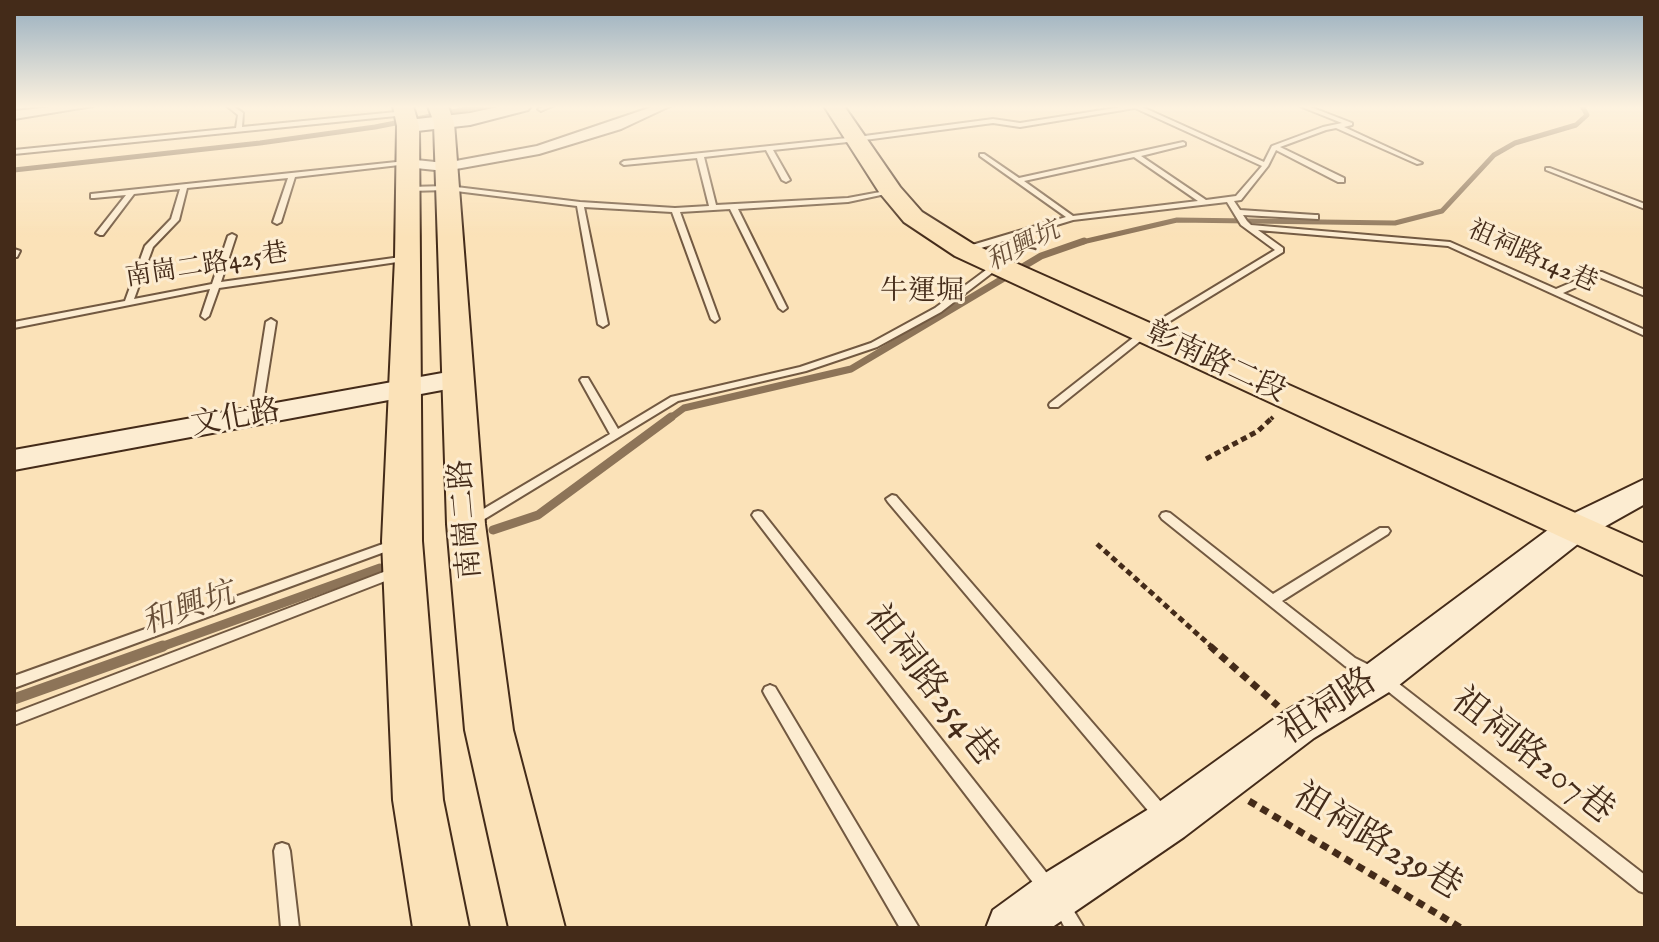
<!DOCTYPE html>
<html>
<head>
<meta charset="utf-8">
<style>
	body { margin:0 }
	#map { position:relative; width:1659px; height:942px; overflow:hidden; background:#fbe2b8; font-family:"IM FELL English",serif }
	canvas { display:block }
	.frame { position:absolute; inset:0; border:16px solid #442b19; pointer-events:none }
</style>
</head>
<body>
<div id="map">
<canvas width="1659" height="942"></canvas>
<div class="frame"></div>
</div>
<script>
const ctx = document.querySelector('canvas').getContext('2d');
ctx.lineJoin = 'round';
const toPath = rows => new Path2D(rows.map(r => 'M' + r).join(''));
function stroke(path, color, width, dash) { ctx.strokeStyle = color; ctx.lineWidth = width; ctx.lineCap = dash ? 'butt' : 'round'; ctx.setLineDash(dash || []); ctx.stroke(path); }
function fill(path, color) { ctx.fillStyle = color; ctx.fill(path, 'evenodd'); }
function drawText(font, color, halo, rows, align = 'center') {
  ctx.font = font + ' "IM FELL English","Noto Serif TC",serif'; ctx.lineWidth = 6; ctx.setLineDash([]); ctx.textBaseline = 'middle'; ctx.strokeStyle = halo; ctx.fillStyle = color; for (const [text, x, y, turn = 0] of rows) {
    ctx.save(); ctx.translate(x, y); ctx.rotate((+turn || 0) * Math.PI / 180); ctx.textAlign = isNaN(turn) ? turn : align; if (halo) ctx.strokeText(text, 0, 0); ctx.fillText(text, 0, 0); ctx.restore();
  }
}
const streamFar3 = toPath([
	[14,170,260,143,375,127,482,106],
	[1078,243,1177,220,1395,223,1442,211,1494,155,1515,143,1576,125,1587,115,1582,106]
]);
const streamFar2 = toPath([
	[669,419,684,408,851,369,1041,256,1084,241]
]);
const streamFar1 = toPath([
	[493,530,538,515,671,417],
	[158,648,380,568]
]);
const stream = toPath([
	[14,699,163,646]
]);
const pathFar2 = toPath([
	[1271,419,1273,417]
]);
const pathFar1 = toPath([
	[1206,459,1258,431,1273,417],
	[1097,544,1213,648]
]);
const path = toPath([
	[1210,646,1278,706],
	[1249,801,1461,928]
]);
const lane = toPath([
	[227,106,233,106,243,113,242,127,406,111,409,113,406,115,14,154,14,150,236,128,238,115,227,106],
	[545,106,552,106,541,111,538,109,545,106],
	[1128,106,1140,106,1264,162,1272,146,1323,127,1342,123,1302,107,1301,106,1308,106,1352,123,1352,125,1344,127,1422,163,1417,164,1336,128,1326,130,1280,147,1344,178,1344,182,1338,182,1276,150,1268,166,1241,200,1234,201,1240,210,1315,215,1318,215,1318,219,1243,215,1247,221,1251,225,1450,242,1556,289,1596,272,1602,272,1645,290,1645,296,1599,277,1563,293,1645,330,1645,336,1448,246,1258,230,1283,248,1283,252,1149,334,1058,407,1050,407,1049,405,1050,403,1143,330,1275,250,1241,225,1227,202,1073,220,968,252,962,252,962,248,1066,217,980,156,980,154,984,154,1019,178,1183,142,1185,143,1185,145,1141,156,1206,200,1236,196,1262,166,1135,108,1020,127,993,123,857,141,773,150,790,180,786,182,782,180,766,150,704,157,716,205,848,198,891,190,895,192,848,202,738,209,787,308,783,311,779,308,730,209,680,212,719,319,715,322,711,319,672,212,584,207,608,324,603,327,598,324,577,206,448,190,408,191,404,189,408,187,448,186,580,202,675,208,709,206,697,158,624,165,621,163,624,161,857,137,993,119,1020,123,1128,106],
	[1134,157,1198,201,1073,216,1024,181,1134,157],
	[406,161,409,163,408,164,295,177,281,222,277,224,273,222,288,178,187,188,179,220,153,247,134,299,212,284,228,236,232,234,236,236,221,282,408,256,411,256,411,260,219,288,209,316,205,319,201,316,210,289,14,328,14,322,125,301,145,246,171,219,180,189,134,194,103,235,100,235,96,233,126,195,94,198,91,198,91,194,406,161],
	[1546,168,1550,168,1645,204,1645,209,1546,170,1546,168],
	[14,249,20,251,17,257,14,257,14,249],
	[994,264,1000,264,1001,266,941,312,877,347,806,371,678,401,478,523,474,524,470,523,468,520,470,517,610,434,580,380,582,378,588,378,618,429,671,397,800,367,871,343,935,308,994,264],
	[271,319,276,322,261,417,256,420,251,417,266,322,271,319],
	[892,495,896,496,1168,810,1170,815,1168,820,1162,822,1156,820,888,502,886,499,892,495],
	[758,511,762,512,1053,881,1055,887,1053,893,1047,895,1041,893,754,518,752,515,754,512,758,511],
	[1166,512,1170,513,1273,594,1380,528,1388,528,1390,531,1388,534,1282,601,1355,658,1385,673,1645,875,1645,893,1639,891,1375,681,1345,666,1162,519,1160,516,1162,513,1166,512],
	[394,540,398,541,400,544,398,547,14,688,14,676,394,540],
	[394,568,398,570,400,573,398,576,14,725,14,713,394,568],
	[770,685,775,687,919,928,900,928,765,695,763,691,765,687,770,685],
	[282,843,288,845,290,851,299,928,281,928,274,851,276,845,282,843],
	[1060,896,1066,898,1084,928,1065,928,1052,904,1054,898,1060,896]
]);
const street = toPath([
	[61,106,93,106,14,119,14,111,61,106],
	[655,106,670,106,621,129,539,154,445,171,406,167,399,163,406,159,445,163,537,146,655,106]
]);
const secondary = toPath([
	[502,106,531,106,528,110,470,125,408,132,399,126,408,120,470,113,502,106],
	[459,370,469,373,473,379,469,385,14,470,14,450,459,370],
	[1645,479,1645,504,1588,536,1394,689,1314,738,1184,837,1051,928,986,928,993,910,1037,878,1152,807,1284,712,1366,665,1564,518,1645,479]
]);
const primary = toPath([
	[393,106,413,106,419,126,422,541,443,800,469,928,413,928,393,800,382,541,395,258,397,126,393,106],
	[428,106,448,106,454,123,485,524,513,730,565,928,509,928,465,730,447,524,434,123,428,106],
	[824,106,844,106,900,187,922,212,973,244,1645,544,1645,576,955,256,904,222,879,192,824,106]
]);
const farWaternames = [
	["和興坑",1024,248,-27]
];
const farStreetnames = [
	["祖祠路142巷",1532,258,24],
	["南崗二路425巷",207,267,-9]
];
const farQuarternames = [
	["牛運堀",922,293]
];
const streetNames = [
	["彰南路二段",1215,364,25],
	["文化路",236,420,-10],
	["南崗二路",468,519,-95]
];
const waterNames = [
	["和興坑",189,611,-20]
];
const nearStreetnames = [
	["祖祠路254巷",929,687,52],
	["祖祠路",1329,709,-33],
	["祖祠路207巷",1531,758,38],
	["祖祠路239巷",1376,844,31]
];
stroke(streamFar3, '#8d7458', 5);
stroke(streamFar2, '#8d7458', 7);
stroke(streamFar1, '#8d7458', 9);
stroke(stream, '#8d7458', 11);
stroke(lane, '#725941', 4);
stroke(street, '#725941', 4);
stroke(secondary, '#442b19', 4);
stroke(primary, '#442b19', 4);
stroke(pathFar2, '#442b19', 4, [5, 3]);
stroke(pathFar1, '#442b19', 5, [6, 4]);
stroke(path, '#442b19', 7, [8, 6]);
fill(lane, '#fcecd1');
fill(street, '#fcecd1');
fill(secondary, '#fcecd1');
fill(primary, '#fbe2b8');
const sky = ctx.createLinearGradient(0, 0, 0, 237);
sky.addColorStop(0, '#97aebf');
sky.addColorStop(0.45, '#fdf2df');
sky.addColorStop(1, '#fdf2df00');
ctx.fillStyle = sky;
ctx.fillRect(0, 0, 1659, 237);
drawText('italic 26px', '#684f38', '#fcecd1', farWaternames);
drawText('26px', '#442b19', '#fcecd1', farStreetnames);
drawText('28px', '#442b19', '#fcecd1', farQuarternames);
drawText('30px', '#442b19', '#fcecd1', streetNames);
drawText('italic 32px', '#684f38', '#fcecd1', waterNames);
drawText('36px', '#442b19', '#fcecd1', nearStreetnames);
</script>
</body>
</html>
